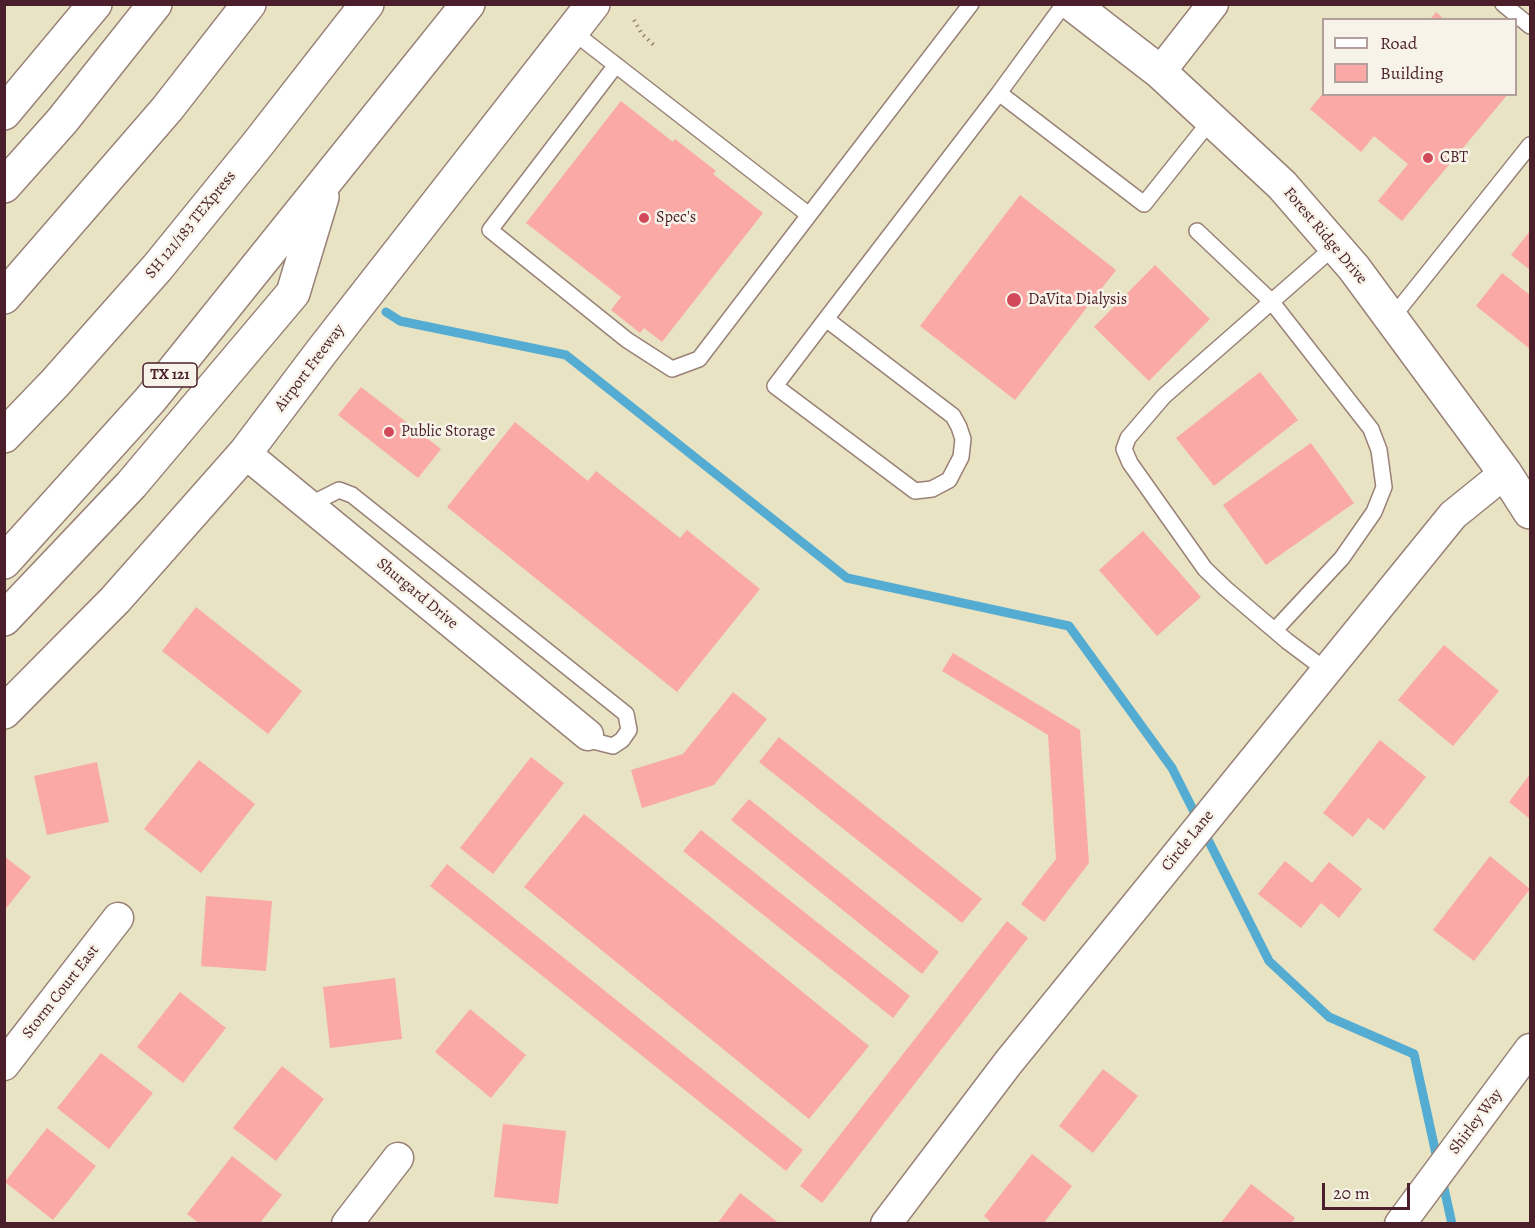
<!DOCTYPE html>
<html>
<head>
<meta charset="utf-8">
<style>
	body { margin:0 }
	#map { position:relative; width:1535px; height:1228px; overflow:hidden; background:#e8e3c3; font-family:Alegreya,serif }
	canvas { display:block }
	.frame { position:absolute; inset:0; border:6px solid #4a1f2b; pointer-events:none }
	.legend { position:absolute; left:1322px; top:18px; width:195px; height:78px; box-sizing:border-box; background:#f7f3e8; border:2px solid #b29e9c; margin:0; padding:8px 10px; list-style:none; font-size:18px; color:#4a1f2b }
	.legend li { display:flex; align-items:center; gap:12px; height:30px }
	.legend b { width:30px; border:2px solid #b29e9c }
	.scale { position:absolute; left:1322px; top:1183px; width:88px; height:27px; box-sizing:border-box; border:3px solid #4a1f2b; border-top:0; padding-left:8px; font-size:18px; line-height:21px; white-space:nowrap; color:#4a1f2b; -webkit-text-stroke:4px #f7f3e8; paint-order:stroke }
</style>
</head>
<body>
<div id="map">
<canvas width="1535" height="1228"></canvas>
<div class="frame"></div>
<ul class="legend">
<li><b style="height:8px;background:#fff"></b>Road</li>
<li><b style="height:16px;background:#faa9a6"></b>Building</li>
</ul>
<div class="scale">20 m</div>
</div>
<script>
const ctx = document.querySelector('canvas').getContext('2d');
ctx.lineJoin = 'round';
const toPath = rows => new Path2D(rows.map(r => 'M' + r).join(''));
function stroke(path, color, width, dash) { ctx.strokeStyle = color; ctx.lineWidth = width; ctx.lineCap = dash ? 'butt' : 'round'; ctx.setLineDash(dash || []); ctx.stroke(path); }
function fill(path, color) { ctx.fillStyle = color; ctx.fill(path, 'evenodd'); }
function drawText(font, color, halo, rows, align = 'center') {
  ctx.font = font + ' Alegreya,serif'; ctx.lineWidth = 5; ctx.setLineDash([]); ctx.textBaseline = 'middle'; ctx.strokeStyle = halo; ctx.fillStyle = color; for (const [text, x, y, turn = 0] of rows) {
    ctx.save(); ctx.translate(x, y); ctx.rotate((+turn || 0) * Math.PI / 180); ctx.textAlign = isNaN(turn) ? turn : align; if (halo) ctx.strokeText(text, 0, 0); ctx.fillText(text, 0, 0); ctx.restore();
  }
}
const stream = toPath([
	[386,312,400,321,566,355,847,578,1069,626,1172,768,1269,961,1329,1017,1414,1054,1438,1163],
	[1442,1179,1452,1224]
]);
const building = toPath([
	[1436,12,1445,20,1430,20],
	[1324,92,1324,94,1508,94,1402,221,1378,201,1408,164,1374,136,1361,152,1310,109],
	[621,101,673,142,675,139,716,171,713,174,763,213,662,342,644,328,640,333,611,310,621,297,526,223],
	[1020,195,1116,270,1015,400,920,326],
	[1530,231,1530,270,1511,255],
	[1155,265,1210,319,1149,381,1094,327],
	[1502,273,1530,295,1530,349,1476,306],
	[1260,372,1298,420,1214,486,1176,438],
	[361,387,441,449,418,478,338,415],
	[515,422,588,481,596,471,680,538,687,530,760,589,677,692,447,507],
	[1311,443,1354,503,1266,565,1223,505],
	[1143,531,1201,597,1157,636,1099,570],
	[196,607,302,691,268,734,162,651],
	[1444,645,1499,691,1453,746,1398,700],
	[953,653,1080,730,1089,863,1044,922,1021,904,1056,859,1048,735,942,671],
	[733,692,767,719,714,785,642,808,631,770,683,754],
	[779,737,982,899,962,923,759,762],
	[1380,740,1426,777,1384,830,1368,818,1353,837,1323,813],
	[531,757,564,783,493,874,460,848],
	[199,760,255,804,201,873,144,829],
	[97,762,109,822,47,835,34,776],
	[1530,774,1530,819,1509,802],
	[749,799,939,952,922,974,731,820],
	[584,814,869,1046,809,1119,524,887],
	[701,830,910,996,893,1018,683,851],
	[4,856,31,877,4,911],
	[1490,856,1530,889,1474,961,1433,930],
	[1285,861,1312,883,1329,862,1362,889,1339,918,1321,903,1301,928,1258,894],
	[447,864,803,1150,786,1171,430,886],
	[206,896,272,901,266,971,201,966],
	[1007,921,1028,938,822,1203,800,1186],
	[395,978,402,1039,330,1048,323,987],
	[180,992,226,1028,183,1083,137,1047],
	[470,1009,526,1055,491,1098,435,1052],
	[101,1053,153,1093,109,1149,57,1108],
	[282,1066,324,1099,276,1161,233,1128],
	[1103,1069,1138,1096,1093,1153,1059,1126],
	[503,1124,566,1131,558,1204,494,1197],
	[47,1128,96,1166,53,1220,5,1182],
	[1032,1154,1072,1186,1043,1224,993,1224,984,1216],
	[232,1156,282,1195,259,1224,200,1224,187,1214],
	[1251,1184,1295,1218,1291,1224,1220,1224],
	[740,1193,780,1224,717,1224]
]);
const path = toPath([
	[634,20,642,34,656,47]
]);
const service = toPath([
	[1064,4,999,93,1144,204,1211,120],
	[1503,4,1530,26],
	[572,31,809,215,971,4],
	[616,65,490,230,627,340,672,369,699,359,809,215],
	[1197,231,1271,301,1371,429,1379,450,1384,487,1374,512,1342,558,1275,630],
	[826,319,953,416,959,427,963,439,961,457,949,480,932,489,915,491,775,386,826,319,999,93],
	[1391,319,1530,145],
	[309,505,339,490,352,495,626,714,629,730,622,740,613,746,597,742,588,735],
	[1327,671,1287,641,1226,589,1205,569,1130,463,1124,449,1128,438,1164,396,1335,246]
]);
const minor = toPath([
	[1160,72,1213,4],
	[245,453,588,735],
	[4,1065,118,918],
	[347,1224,398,1158],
	[886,1224,1008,1063,1453,515,1505,473],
	[1400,1224,1530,1049]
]);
const secondary = toPath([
	[1072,4,1160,72,1282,185,1354,268,1505,473,1530,512],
	[4,712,115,600,245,453,322,351,593,4]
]);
const motorway = toPath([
	[4,113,95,4],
	[4,186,62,121,155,4],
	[4,297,167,109,249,4],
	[4,436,55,383,157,268,257,145,367,4],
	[4,562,150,400,468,4],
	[4,619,131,485,293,293,322,197]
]);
const markers = [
	[1428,158,6,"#d1495b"],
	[644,218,6,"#d1495b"],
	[1014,300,8,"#d1495b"],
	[389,432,6,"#d1495b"]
];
const shields = [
	[170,375,54]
];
const shieldNames = [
	["TX 121",170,375]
];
const poiNames = [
	["CBT",1440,158],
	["Spec's",656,218],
	["DaVita Dialysis",1028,300],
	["Public Storage",401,432]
];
const streetNames = [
	["SH 121/183 TEXpress",191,225,-51],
	["Forest Ridge Drive",1325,236,50],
	["Airport Freeway",310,368,-53],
	["Shurgard Drive",417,594,40],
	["Circle Lane",1188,841,-51],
	["Storm Court East",61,992,-52],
	["Shirley Way",1476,1122,-53]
];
stroke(stream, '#55acd2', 9);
fill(building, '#faa9a6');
stroke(service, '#998177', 18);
stroke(minor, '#998177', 33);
stroke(secondary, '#998177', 36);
stroke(motorway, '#998177', 36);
stroke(path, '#998177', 4, [1.5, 4.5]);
stroke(service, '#fff', 15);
stroke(minor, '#fff', 30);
stroke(secondary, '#fff', 33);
stroke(motorway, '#fff', 33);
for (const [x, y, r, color] of markers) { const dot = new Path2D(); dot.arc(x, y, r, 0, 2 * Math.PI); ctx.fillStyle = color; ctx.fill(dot); stroke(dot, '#f7f3e8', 2); }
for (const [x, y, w] of shields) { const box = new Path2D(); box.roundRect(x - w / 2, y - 12, w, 24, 4.5); ctx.fillStyle = '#f7f3e8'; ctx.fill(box); stroke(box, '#4a1f2b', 1.5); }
drawText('bold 15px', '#4a1f2b', null, shieldNames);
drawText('16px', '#4a1f2b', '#f7f3e8', poiNames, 'left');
drawText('16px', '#4a1f2b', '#f7f3e8', streetNames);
</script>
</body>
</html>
